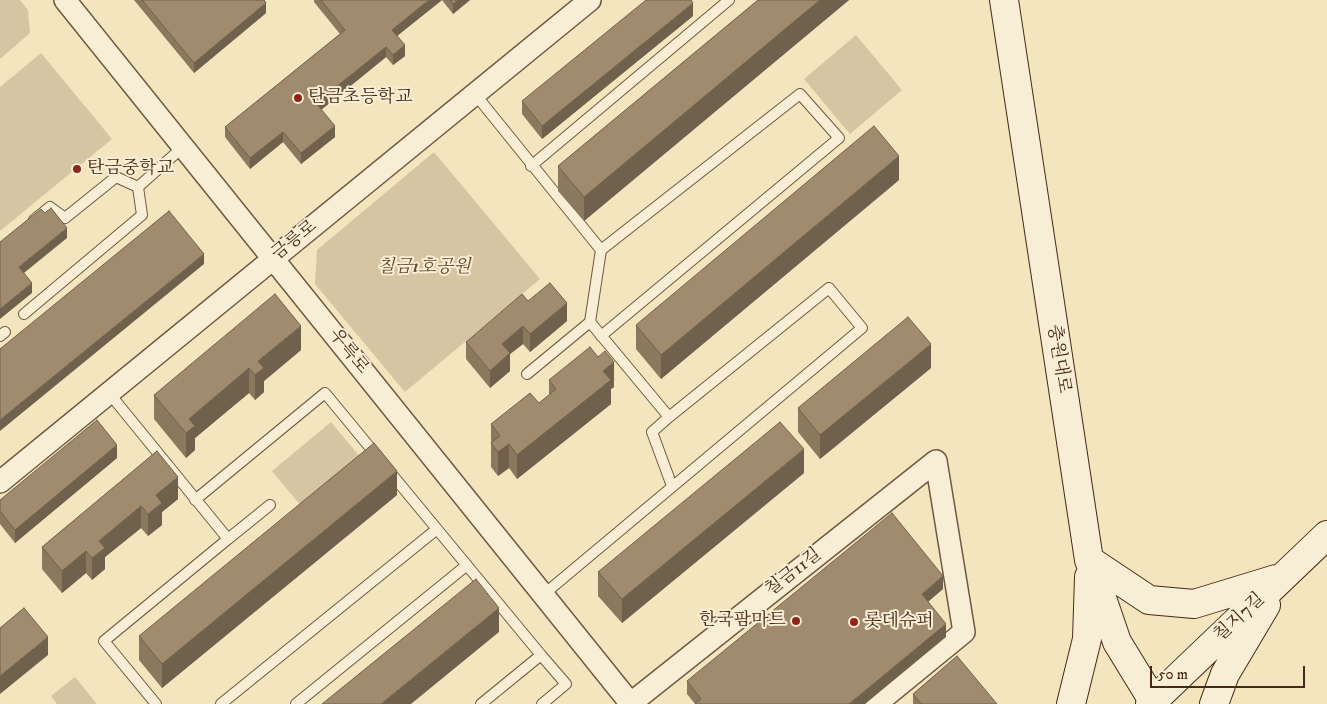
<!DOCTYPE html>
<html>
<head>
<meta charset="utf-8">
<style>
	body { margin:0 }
	#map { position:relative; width:1327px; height:704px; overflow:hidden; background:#f3e5be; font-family:"IM FELL DW Pica",serif }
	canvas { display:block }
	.scale { position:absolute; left:1150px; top:666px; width:155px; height:22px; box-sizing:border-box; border:2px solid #462917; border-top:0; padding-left:6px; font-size:15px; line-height:18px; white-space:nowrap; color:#462917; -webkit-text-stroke:4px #f7eed5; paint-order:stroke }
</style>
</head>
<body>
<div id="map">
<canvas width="1327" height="704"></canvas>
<div class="scale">50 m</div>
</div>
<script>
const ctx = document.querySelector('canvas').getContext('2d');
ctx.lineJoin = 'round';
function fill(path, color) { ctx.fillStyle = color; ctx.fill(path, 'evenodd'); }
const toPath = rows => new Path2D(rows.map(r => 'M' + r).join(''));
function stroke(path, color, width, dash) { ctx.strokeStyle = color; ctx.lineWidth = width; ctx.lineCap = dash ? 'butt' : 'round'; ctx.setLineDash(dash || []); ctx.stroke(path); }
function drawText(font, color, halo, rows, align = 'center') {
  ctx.font = font + ' "IM FELL DW Pica","Noto Serif KR",serif'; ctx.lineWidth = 4; ctx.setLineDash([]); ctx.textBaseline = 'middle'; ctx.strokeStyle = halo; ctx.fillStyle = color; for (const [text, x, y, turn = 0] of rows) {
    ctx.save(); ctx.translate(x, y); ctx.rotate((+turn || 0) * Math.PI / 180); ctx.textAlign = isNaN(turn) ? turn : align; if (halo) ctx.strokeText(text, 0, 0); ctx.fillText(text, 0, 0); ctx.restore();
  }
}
const green = toPath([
	[0,0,20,0,28,10,30,33,0,59],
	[856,35,902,90,850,134,804,79],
	[41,53,112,139,0,231,0,87],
	[434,152,540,279,405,392,315,284,317,250],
	[331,422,360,457,301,506,272,471],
	[75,677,97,704,57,704,51,696]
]);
const lane = toPath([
	[475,94,601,250,590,322,669,417,829,288,862,328,543,595],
	[531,166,729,0],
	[34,220,50,207,65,218,116,177,138,187,183,147],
	[24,314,142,215,138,187],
	[0,336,5,332],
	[601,336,839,138,800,94,601,250],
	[527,374,590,322],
	[109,393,228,539,104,641,156,704],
	[669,417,652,432,672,486],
	[389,471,541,655,481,704],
	[195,500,325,393,377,456],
	[228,539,270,505],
	[541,655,566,684,542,704],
	[221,704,437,529],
	[296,704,467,565]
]);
const street = toPath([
	[65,0,631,704],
	[0,482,590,0],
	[630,704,936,461,964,632,876,704]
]);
const secondary = toPath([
	[1004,0,1089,560,1117,642,1155,704],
	[1089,560,1149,600,1194,604,1276,579],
	[1071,704,1087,639,1089,577],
	[1150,704,1327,535],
	[1214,704,1225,674,1266,605]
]);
const wall = toPath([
	[134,0,264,0,266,13,194,73],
	[314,0,470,0,453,14,442,0,397,36,405,56,393,65,386,57,321,110,335,137,301,164,283,142,250,169,225,137,225,127,340,34,314,2],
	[758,0,849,0,584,221,558,191,558,166],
	[693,16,542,139,522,114,522,101],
	[899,180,661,379,636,349,636,325],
	[528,301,567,321,530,352,523,344,510,354,510,371,490,388,466,359,466,342],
	[301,350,264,381,264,392,255,400,249,393,195,438,195,450,186,458,154,419,154,395],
	[931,368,820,459,798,432,798,408],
	[549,380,614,387,611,389,611,404,517,479,509,468,498,476,491,467,491,424,539,403,549,395],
	[157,451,178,499,162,512,162,525,148,536,141,528,105,557,105,569,92,580,86,573,62,593,42,569,42,547],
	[117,458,15,543,0,524,0,500],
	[804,473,622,623,598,596,598,572],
	[397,495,162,688,139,660,139,636],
	[943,589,928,601,946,637,695,704,687,694,687,681],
	[913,694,997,704,913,704]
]);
const shadedWall = toPath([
	[429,0,442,0,392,40,392,30],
	[458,0,470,0,453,14,453,4],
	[820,0,849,0,584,221,584,197],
	[266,3,266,13,194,73,194,63],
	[693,3,693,16,542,139,542,126],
	[405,45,405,56,393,65,393,55],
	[386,47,386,57,316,114,316,103],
	[335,126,335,137,301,164,301,153],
	[283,132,283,142,250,169,250,158],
	[899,156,899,180,661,379,661,355],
	[67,228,67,238,19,277,19,267],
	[204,254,204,264,0,431,0,420],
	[32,283,32,293,0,319,0,309],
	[567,303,567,321,530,352,530,334],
	[301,326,301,350,264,381,264,392,255,400,255,375,258,361],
	[523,326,523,344,510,354,510,371,490,388,490,371,502,344],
	[931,344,931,368,820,459,820,435],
	[614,362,614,387,611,389,611,404,517,479,517,455,603,371],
	[249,368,249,393,195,438,195,450,186,458,186,433,189,419],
	[509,444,509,468,498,476,498,452],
	[117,445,117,458,15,543,15,530],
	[804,449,804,473,622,623,622,599],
	[397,471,397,495,162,688,162,664],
	[178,477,178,499,162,512,162,525,148,536,148,514,156,495],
	[141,506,141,528,105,557,105,569,92,580,92,558,99,541],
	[86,551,86,573,62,593,62,571],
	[943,576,943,589,922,607,922,594],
	[499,608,499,632,411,704,381,704],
	[946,624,946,637,865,704,849,704],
	[48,637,48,655,0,694,0,676]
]);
const building = toPath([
	[142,0,264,0,266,3,194,63,142,0],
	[321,0,429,0,392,30,405,45,393,55,386,47,316,103,335,126,301,153,283,132,250,158,225,127,345,30,321,0],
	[450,0,458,0,453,4,450,0],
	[646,0,691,0,693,3,542,126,522,101,646,0],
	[758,0,820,0,584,197,558,166,758,0],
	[874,126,899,156,661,355,636,325,874,126],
	[51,208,67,228,19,267,32,283,0,309,0,242,41,209,45,213,51,208],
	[169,211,204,254,0,420,0,349,169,211],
	[550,283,567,303,530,334,523,326,502,344,510,353,490,371,466,342,522,294,528,301,550,283],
	[275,294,301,326,258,361,264,368,255,375,249,368,189,419,195,426,186,433,154,395,275,294],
	[908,317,931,344,820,435,798,408,908,317],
	[590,347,598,357,605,351,614,362,603,371,611,380,517,455,509,444,498,452,491,443,500,436,491,424,530,393,539,403,556,389,549,380,590,347],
	[97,420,117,445,15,530,0,511,0,500,97,420],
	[780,422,804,449,622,599,598,572,780,422],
	[374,443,397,471,162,664,139,636,374,443],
	[157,451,178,477,156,495,162,503,148,514,141,506,99,541,105,548,92,558,86,551,62,571,42,547,157,451],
	[892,513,943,576,922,594,946,624,849,704,695,704,701,699,687,681,892,513],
	[476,579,499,608,381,704,322,704,476,579],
	[24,608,48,637,0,676,0,628,24,608],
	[957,656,997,704,921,704,913,694,957,656]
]);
const markers = [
	[298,98,5,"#8f2418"],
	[77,169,5,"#8f2418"],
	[796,621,5,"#8f2418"],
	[854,622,5,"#8f2418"]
];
const poiNames = [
	["탄금초등학교",308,98],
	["탄금중학교",87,169],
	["한국팜마트",786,621,"right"],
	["롯데슈퍼",864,622]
];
const streetNames = [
	["금릉로",295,241,-39],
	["우륵로",348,352,51],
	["충원대로",1058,359,81],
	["칠금11길",794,573,-38],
	["칠지7길",1240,618,-43]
];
const parkNames = [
	["칠금1호공원",424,268]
];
fill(green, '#d6c5a2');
stroke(lane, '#715841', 12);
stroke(street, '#715841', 24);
stroke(secondary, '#462917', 30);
stroke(lane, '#f7eed5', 10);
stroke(street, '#f7eed5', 21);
stroke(secondary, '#f7eed5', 28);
fill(wall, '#8a785f');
fill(shadedWall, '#70614d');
fill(building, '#a08b6e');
stroke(building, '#70614d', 1);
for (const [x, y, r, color] of markers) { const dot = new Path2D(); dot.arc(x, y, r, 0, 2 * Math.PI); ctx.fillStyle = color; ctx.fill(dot); stroke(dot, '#f7eed5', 2); }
drawText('18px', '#462917', '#f7eed5', poiNames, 'left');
drawText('18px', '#462917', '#f7eed5', streetNames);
drawText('italic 18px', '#634833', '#f7eed5', parkNames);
</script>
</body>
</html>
